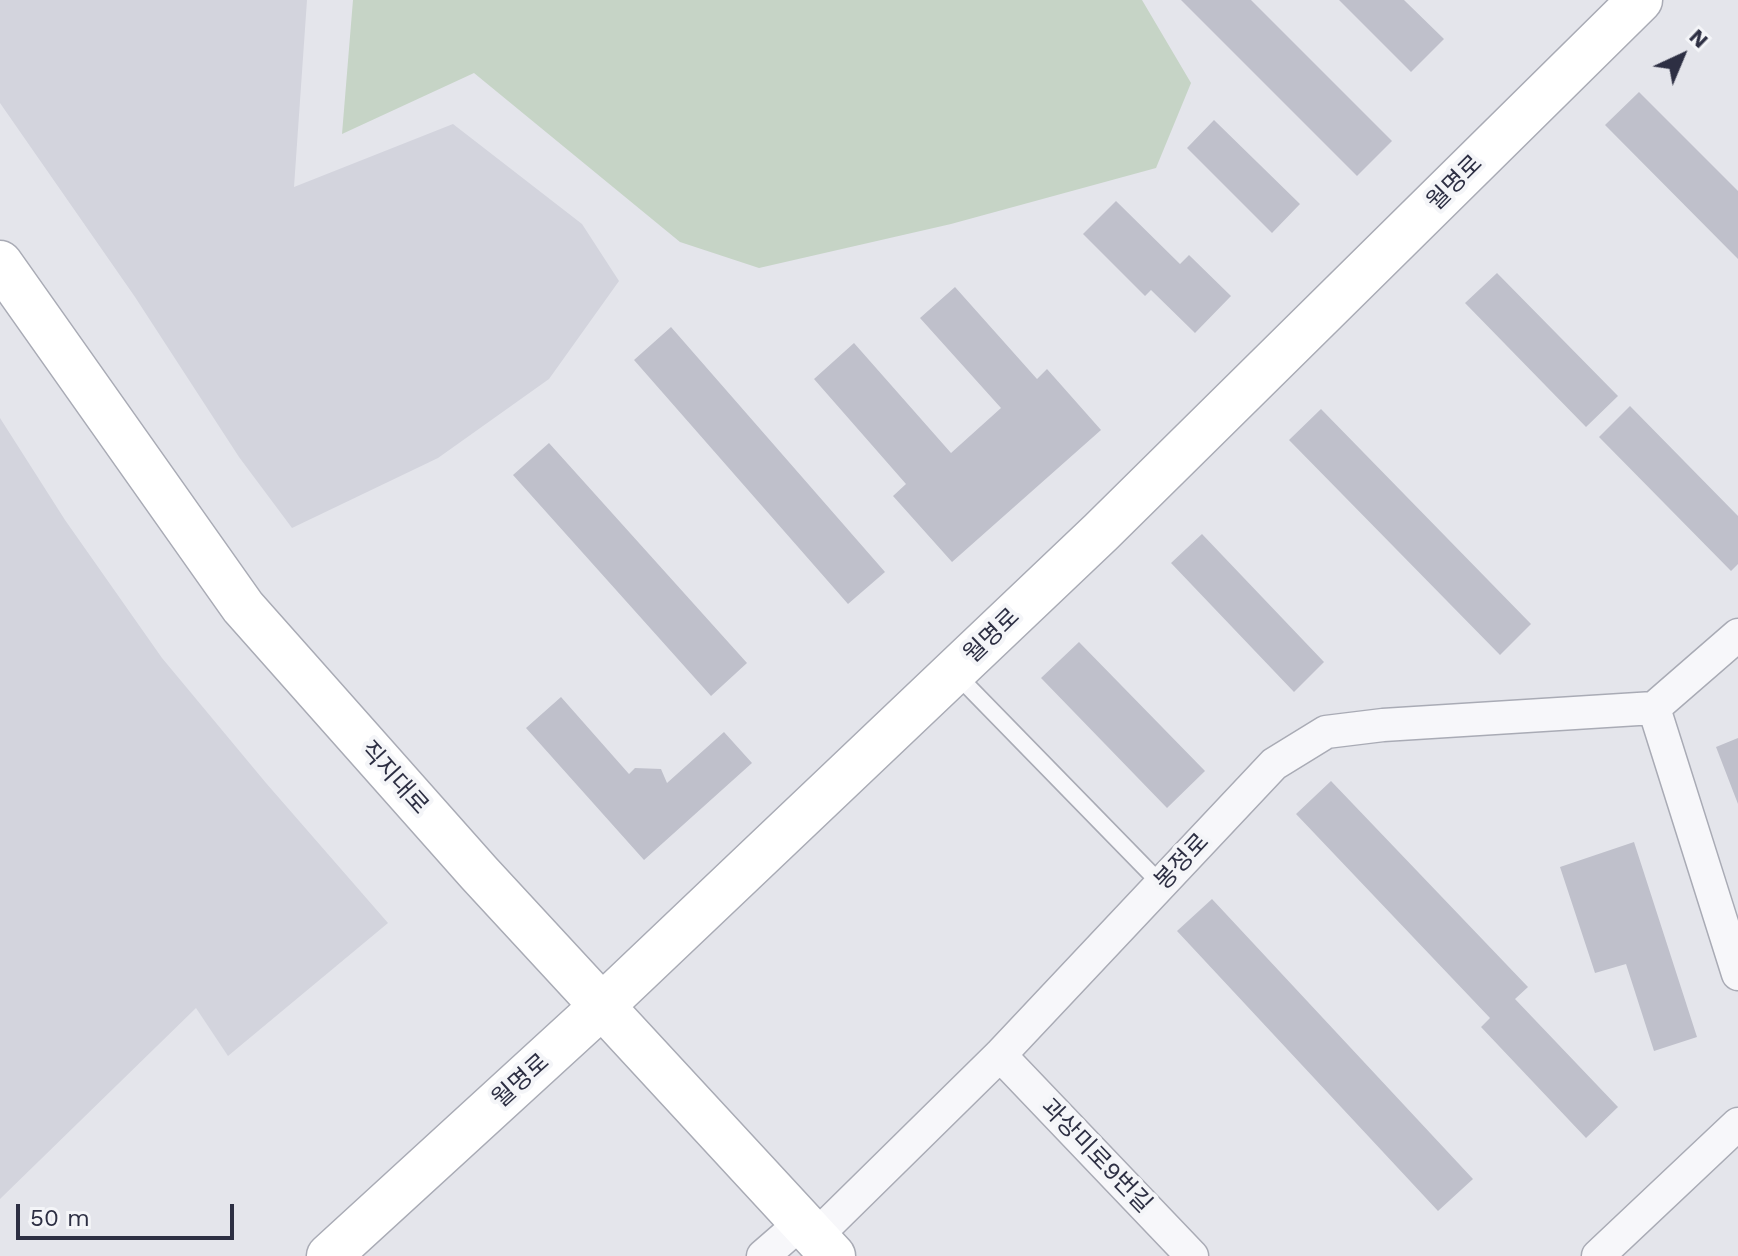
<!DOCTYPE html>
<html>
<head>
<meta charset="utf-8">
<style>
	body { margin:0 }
	#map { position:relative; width:1738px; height:1256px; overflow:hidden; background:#e4e5eb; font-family:"Work Sans",sans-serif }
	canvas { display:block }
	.north { position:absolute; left:1642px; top:16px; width:80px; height:80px; -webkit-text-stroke:6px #f4f5f8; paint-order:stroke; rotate:44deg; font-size:22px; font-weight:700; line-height:32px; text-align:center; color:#2d2f43 }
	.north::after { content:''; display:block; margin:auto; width:28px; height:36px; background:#2d2f43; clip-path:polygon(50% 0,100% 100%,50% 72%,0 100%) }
	.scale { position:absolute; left:16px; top:1204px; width:218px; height:36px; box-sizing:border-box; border:4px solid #2d2f43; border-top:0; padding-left:10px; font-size:24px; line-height:28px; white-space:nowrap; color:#2d2f43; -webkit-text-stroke:6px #f4f5f8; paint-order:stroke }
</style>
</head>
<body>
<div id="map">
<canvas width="1738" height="1256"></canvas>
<div class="north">N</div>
<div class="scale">50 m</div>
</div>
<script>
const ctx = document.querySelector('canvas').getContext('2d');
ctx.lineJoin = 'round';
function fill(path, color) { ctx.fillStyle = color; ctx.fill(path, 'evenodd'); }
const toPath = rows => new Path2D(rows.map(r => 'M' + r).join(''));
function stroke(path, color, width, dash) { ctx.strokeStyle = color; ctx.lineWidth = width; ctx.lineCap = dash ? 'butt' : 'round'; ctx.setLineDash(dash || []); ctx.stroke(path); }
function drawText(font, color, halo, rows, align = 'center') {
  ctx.font = font + ' "Work Sans","Noto Sans KR",sans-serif'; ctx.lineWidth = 8; ctx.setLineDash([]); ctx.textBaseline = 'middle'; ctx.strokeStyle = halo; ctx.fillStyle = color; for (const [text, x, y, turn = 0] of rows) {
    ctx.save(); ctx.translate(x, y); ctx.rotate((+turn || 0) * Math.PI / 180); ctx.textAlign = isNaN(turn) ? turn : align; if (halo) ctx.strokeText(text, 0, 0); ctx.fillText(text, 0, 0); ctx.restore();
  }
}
const built = toPath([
	[0,0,307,0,294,187,453,124,582,224,619,281,549,379,438,458,292,528,239,457,135,297,0,103],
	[0,418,65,520,162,658,266,783,388,923,228,1056,196,1008,0,1199]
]);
const green = toPath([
	[353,0,1142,0,1191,83,1156,168,951,224,759,268,680,242,474,73,342,134]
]);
const building = toPath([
	[1181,0,1251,0,1392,141,1357,176],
	[1339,0,1404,0,1444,39,1411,72],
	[1639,92,1738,191,1738,259,1605,125],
	[1214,120,1300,204,1272,233,1187,148],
	[1116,201,1180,264,1189,255,1231,296,1195,333,1151,290,1145,296,1083,234],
	[1497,273,1618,396,1586,427,1465,303],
	[955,287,1037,379,1047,369,1101,430,952,562,893,496,906,484,814,379,854,343,951,453,1001,408,920,318],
	[671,327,885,572,848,604,634,360],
	[1630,406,1738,516,1738,564,1731,571,1599,437],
	[1321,409,1531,624,1500,655,1289,440],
	[549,443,747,663,711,696,513,475],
	[1202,534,1324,662,1294,692,1171,563],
	[1079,642,1205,771,1167,808,1041,678],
	[561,697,629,774,635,768,661,769,667,783,724,732,752,763,644,860,526,728],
	[1738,738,1738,804,1716,747],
	[1331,781,1528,987,1515,999,1618,1107,1586,1138,1481,1027,1490,1018,1296,814],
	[1634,842,1697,1037,1654,1051,1626,964,1595,973,1560,867],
	[1212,899,1473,1179,1438,1211,1177,931]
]);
const lane = toPath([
	[955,673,1161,884]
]);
const street = toPath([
	[1654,708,1738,974],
	[1000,1055,1192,1256],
	[815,1237,1000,1055,1274,764,1326,732,1383,725,1654,708,1738,635],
	[763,1256,801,1223],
	[1598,1256,1738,1124]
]);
const secondary = toPath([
	[0,263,243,607,479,873,833,1256],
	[329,1256,601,1007,1101,532,1640,0]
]);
const streetNames = [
	["월명로",1455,183,-45],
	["월명로",992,636,-44],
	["직지대로",394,778,48],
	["봉정로",1182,862,-47],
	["월명로",521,1081,-42],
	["과상미로9번길",1096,1156,46]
];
fill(built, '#d3d4dd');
fill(green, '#c6d4c6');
fill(building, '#bfc0cb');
stroke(lane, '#a9abb5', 19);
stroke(street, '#a9abb5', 35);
stroke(secondary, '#a9abb5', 47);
stroke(lane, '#f7f7fa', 16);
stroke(street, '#f7f7fa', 32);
stroke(secondary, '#fff', 44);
drawText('24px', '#2d2f43', '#f4f5f8', streetNames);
</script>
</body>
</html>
